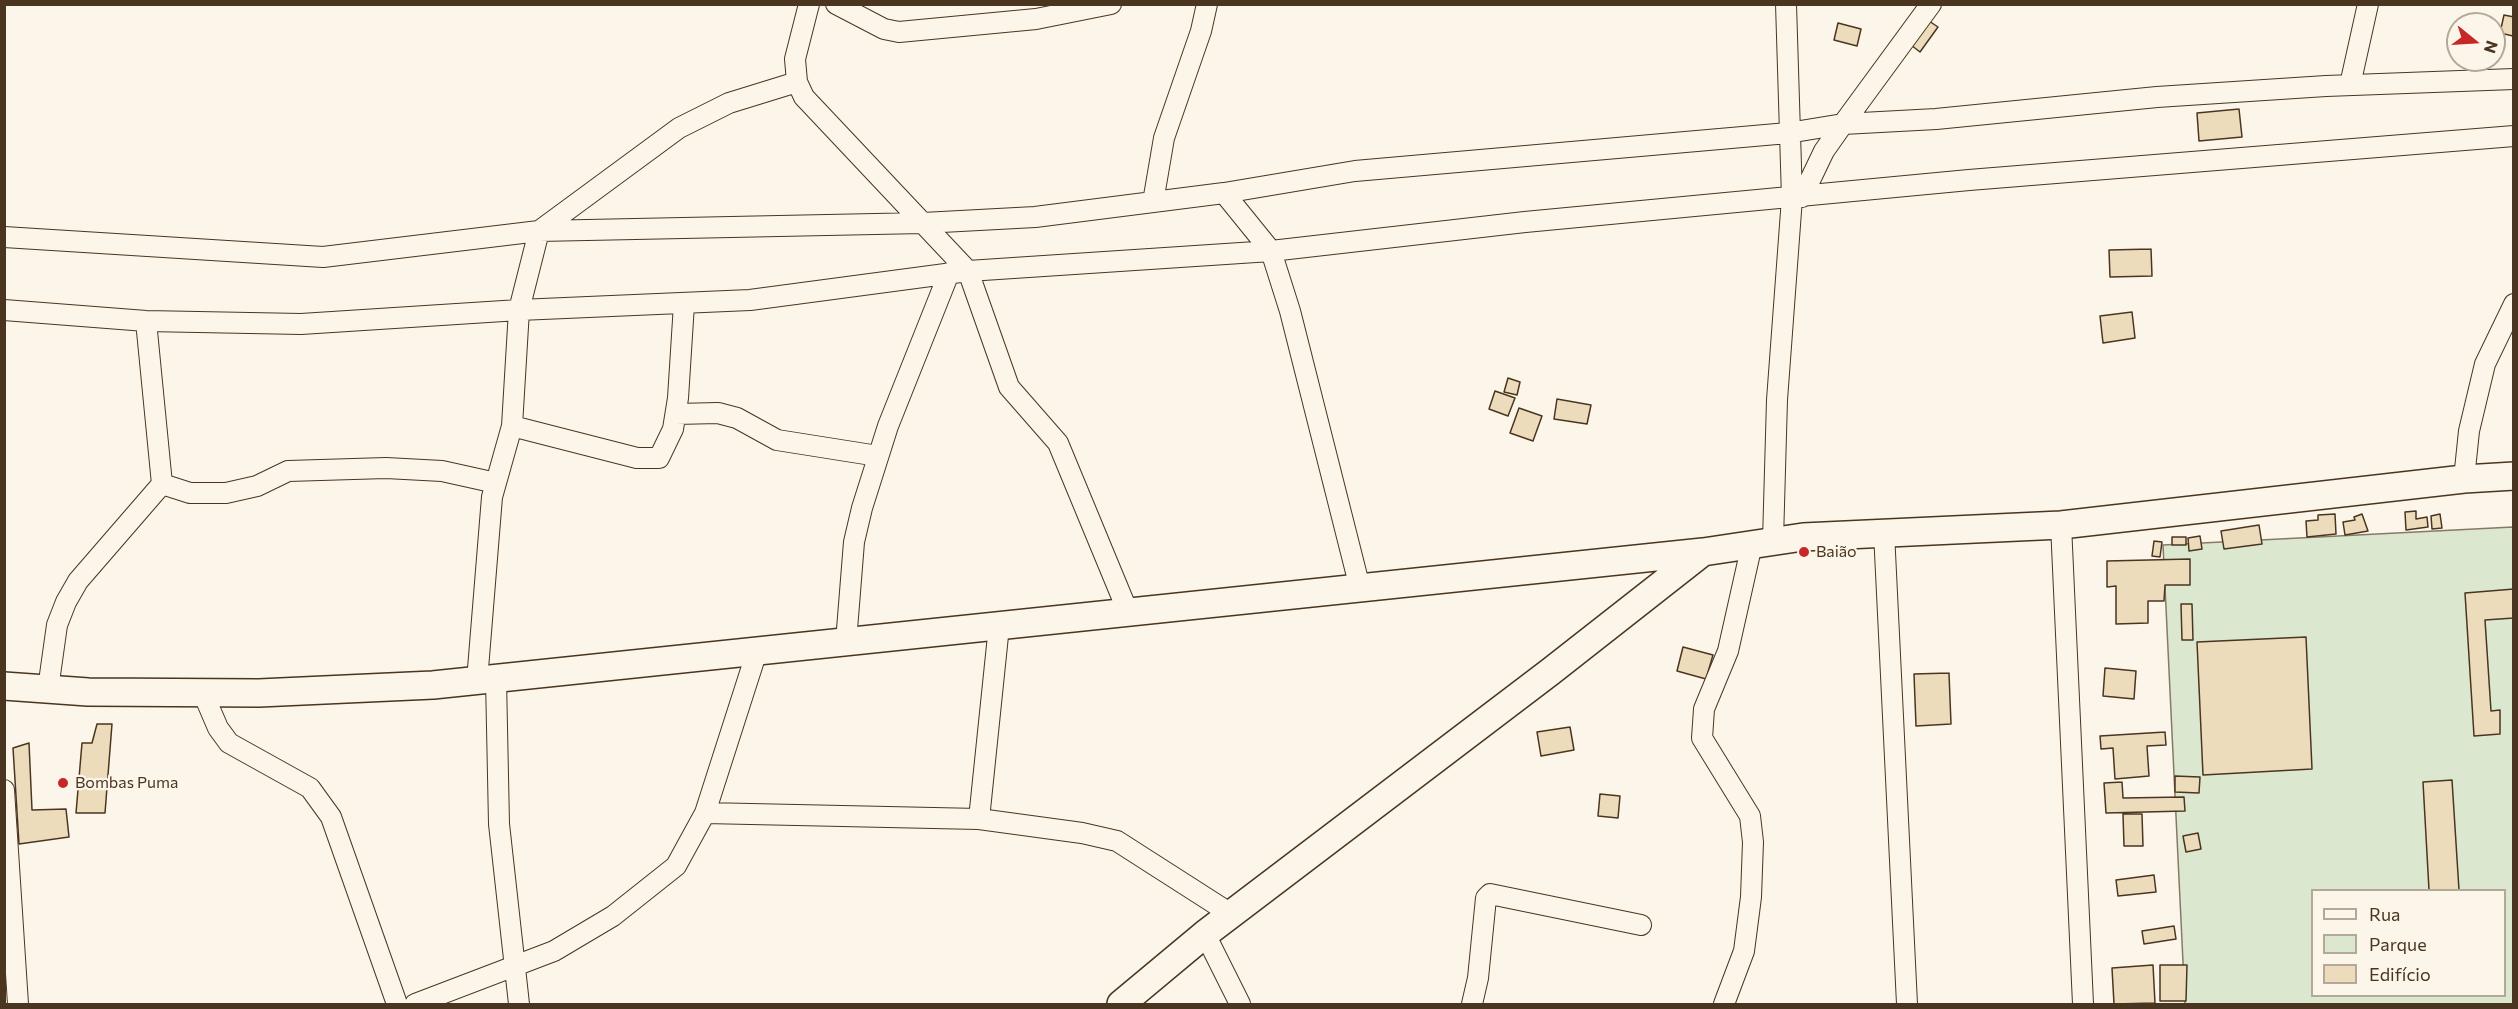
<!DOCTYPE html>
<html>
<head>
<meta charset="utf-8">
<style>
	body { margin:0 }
	#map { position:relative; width:2518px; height:1009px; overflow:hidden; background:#fbf6e9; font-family:Commissioner,sans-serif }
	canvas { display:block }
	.frame { position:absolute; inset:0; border:6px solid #4a3520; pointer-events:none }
	.legend { position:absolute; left:2311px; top:889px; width:195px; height:108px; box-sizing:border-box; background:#fbf6e9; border:2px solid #b4a999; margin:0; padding:8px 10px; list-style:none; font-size:18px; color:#4a3520 }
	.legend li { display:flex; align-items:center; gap:12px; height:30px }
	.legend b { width:30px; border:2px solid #b4a999 }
	.north { position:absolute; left:2446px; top:12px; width:60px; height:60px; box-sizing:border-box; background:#fbf6e9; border:2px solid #b4a999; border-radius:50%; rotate:108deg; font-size:16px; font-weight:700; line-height:24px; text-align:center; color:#4a3520 }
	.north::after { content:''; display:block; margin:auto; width:21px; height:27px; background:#c62828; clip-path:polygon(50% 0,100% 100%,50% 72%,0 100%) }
</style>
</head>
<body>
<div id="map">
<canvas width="2518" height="1009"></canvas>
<div class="frame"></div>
<ul class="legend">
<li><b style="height:8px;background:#fbf6e9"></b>Rua</li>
<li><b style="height:16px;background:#dce7d0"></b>Parque</li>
<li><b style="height:16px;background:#ecdcbc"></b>Edifício</li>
</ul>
<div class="north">N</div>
</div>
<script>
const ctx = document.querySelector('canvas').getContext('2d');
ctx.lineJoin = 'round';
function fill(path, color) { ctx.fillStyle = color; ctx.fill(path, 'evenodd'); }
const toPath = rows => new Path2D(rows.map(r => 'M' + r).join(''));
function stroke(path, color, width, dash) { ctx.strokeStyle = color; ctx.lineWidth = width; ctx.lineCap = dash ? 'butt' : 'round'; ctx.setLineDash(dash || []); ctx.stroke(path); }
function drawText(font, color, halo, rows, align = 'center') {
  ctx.font = font + ' Commissioner,sans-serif'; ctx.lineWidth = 4.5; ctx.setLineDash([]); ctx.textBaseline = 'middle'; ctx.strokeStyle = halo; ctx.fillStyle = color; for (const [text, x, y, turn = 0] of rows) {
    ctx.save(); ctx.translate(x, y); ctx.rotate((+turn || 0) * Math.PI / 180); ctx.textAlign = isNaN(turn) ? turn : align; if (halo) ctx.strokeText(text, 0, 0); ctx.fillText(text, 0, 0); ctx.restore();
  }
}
const green = toPath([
	[2513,527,2513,1004,2185,1004,2163,545,2513,527],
	[2312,890,2504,890,2504,996,2312,996,2312,890]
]);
const building = toPath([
	[2504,15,2514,17,2513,36,2500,33,2504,15],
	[1929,21,1938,27,1920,52,1911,45,1929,21],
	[1838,23,1861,29,1857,46,1834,40,1838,23],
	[2239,109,2242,137,2199,141,2197,113,2239,109],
	[2151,249,2152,276,2110,277,2109,250,2151,249],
	[2132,312,2135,338,2103,343,2100,316,2132,312],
	[1508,378,1520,382,1517,395,1504,392,1508,378],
	[1495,391,1515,398,1508,416,1489,409,1495,391],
	[1557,399,1591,405,1587,424,1554,419,1557,399],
	[1519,408,1542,416,1533,441,1510,433,1519,408],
	[2416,511,2416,519,2427,517,2428,527,2406,530,2405,512,2416,511],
	[2335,514,2336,534,2307,537,2306,521,2318,520,2318,515,2335,514],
	[2362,514,2368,531,2345,535,2343,522,2355,520,2354,517,2362,514],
	[2440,514,2442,528,2432,529,2431,516,2440,514],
	[2259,525,2262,544,2224,549,2221,531,2259,525],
	[2200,536,2202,549,2189,551,2188,538,2200,536],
	[2172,537,2186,537,2186,545,2172,545,2172,537],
	[2154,541,2162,542,2160,557,2152,556,2154,541],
	[2190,559,2190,585,2165,585,2164,601,2148,601,2148,623,2116,624,2116,586,2107,587,2107,561,2190,559],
	[2514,589,2514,618,2485,620,2491,711,2500,710,2500,734,2474,736,2465,593,2514,589],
	[2181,604,2192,604,2193,640,2182,640,2181,604],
	[2306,637,2312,769,2203,775,2197,642,2306,637],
	[1683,647,1713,655,1706,679,1677,671,1683,647],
	[2105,668,2136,671,2134,699,2103,696,2105,668],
	[1949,673,1951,724,1916,726,1914,674,1949,673],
	[97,724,112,724,105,813,76,813,82,743,92,743,97,724],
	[1570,727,1574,750,1541,756,1537,732,1570,727],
	[2165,732,2166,745,2147,746,2149,776,2115,779,2113,748,2101,749,2100,736,2165,732],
	[29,743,32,810,66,809,69,837,19,844,13,748,29,743],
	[2175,776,2200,777,2199,793,2175,792,2175,776],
	[2452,780,2459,890,2429,890,2423,782,2452,780],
	[2122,782,2123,798,2184,797,2185,811,2106,813,2104,783,2122,782],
	[1600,794,1620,796,1618,818,1598,816,1600,794],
	[2123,814,2142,814,2143,846,2124,846,2123,814],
	[2198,833,2201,849,2186,852,2183,836,2198,833],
	[2154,875,2156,892,2118,896,2116,880,2154,875],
	[2174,926,2176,939,2144,944,2142,931,2174,926],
	[2153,965,2155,1003,2114,1004,2112,968,2153,965],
	[2160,965,2187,965,2186,1001,2160,1001,2160,965]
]);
const street = toPath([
	[809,4,795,59,797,82,804,97,968,271,1009,387,1058,443,1128,612],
	[836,4,884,29,899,32,1036,19,1111,4],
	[2350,85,2368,4],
	[1224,193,1271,251,1290,311,1360,588],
	[1802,197,1824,151,1843,124,1936,119,2157,97,2326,86,2514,79],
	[1153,202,1164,138,1201,31,1207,4],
	[4,237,323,257,539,231,923,223,1035,217,1224,193,1355,171,1788,133,1843,124,1931,4],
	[4,310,146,321,301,324,519,310,750,300,968,271,1271,251,1525,222,1969,180,2514,136],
	[146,321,162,484],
	[676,414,718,413,737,418,777,440,878,456],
	[512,426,637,458,659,458,673,429,678,398,684,304],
	[2464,479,2469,431,2485,364,2514,304],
	[162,484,190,493,226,493,257,486,288,471,386,468,442,471,496,483],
	[2061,525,2083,1004],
	[1884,532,1907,1004],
	[1773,540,1777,400,1792,198,1786,4],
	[846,642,854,542,862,508,888,426,949,273],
	[496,679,499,824,519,1004],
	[477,681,492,497,512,426,519,310,539,231,679,128,729,103,797,82],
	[48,689,57,625,66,602,78,581,162,484],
	[203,693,218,728,229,743,310,788,331,817,397,1004],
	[4,790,18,1004],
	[705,813,979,819,1082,833,1117,841,1231,914],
	[979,819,999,626],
	[1205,934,1240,1004],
	[415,1004,554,951,613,916,676,866,705,813,757,651],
	[1472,1004,1478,978,1486,898,1490,894,1641,925],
	[1724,1004,1744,951,1751,897,1753,842,1750,816,1702,738,1704,709,1728,651,1752,544]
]);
const secondary = toPath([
	[4,686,88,692,259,693,433,685,1703,552,1803,537,2061,525,2464,479,2514,476],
	[1121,1004,1205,934,1550,672,1703,552]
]);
const markers = [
	[1804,552,6,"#c62828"],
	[63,783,6,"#c62828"]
];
const poiNames = [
	["Baião",1816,552],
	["Bombas Puma",75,783]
];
fill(green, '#dce7d0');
stroke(green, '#887966', 1.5);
fill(building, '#ecdcbc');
stroke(building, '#4a3520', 1.5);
stroke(street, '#4a3520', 22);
stroke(secondary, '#4a3520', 30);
stroke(street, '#fbf6e9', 20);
stroke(secondary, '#fbf6e9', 27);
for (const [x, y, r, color] of markers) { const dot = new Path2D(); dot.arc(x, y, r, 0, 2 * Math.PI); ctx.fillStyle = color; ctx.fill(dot); stroke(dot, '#fbf6e9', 2); }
drawText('16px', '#4a3520', '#fbf6e9', poiNames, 'left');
</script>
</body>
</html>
